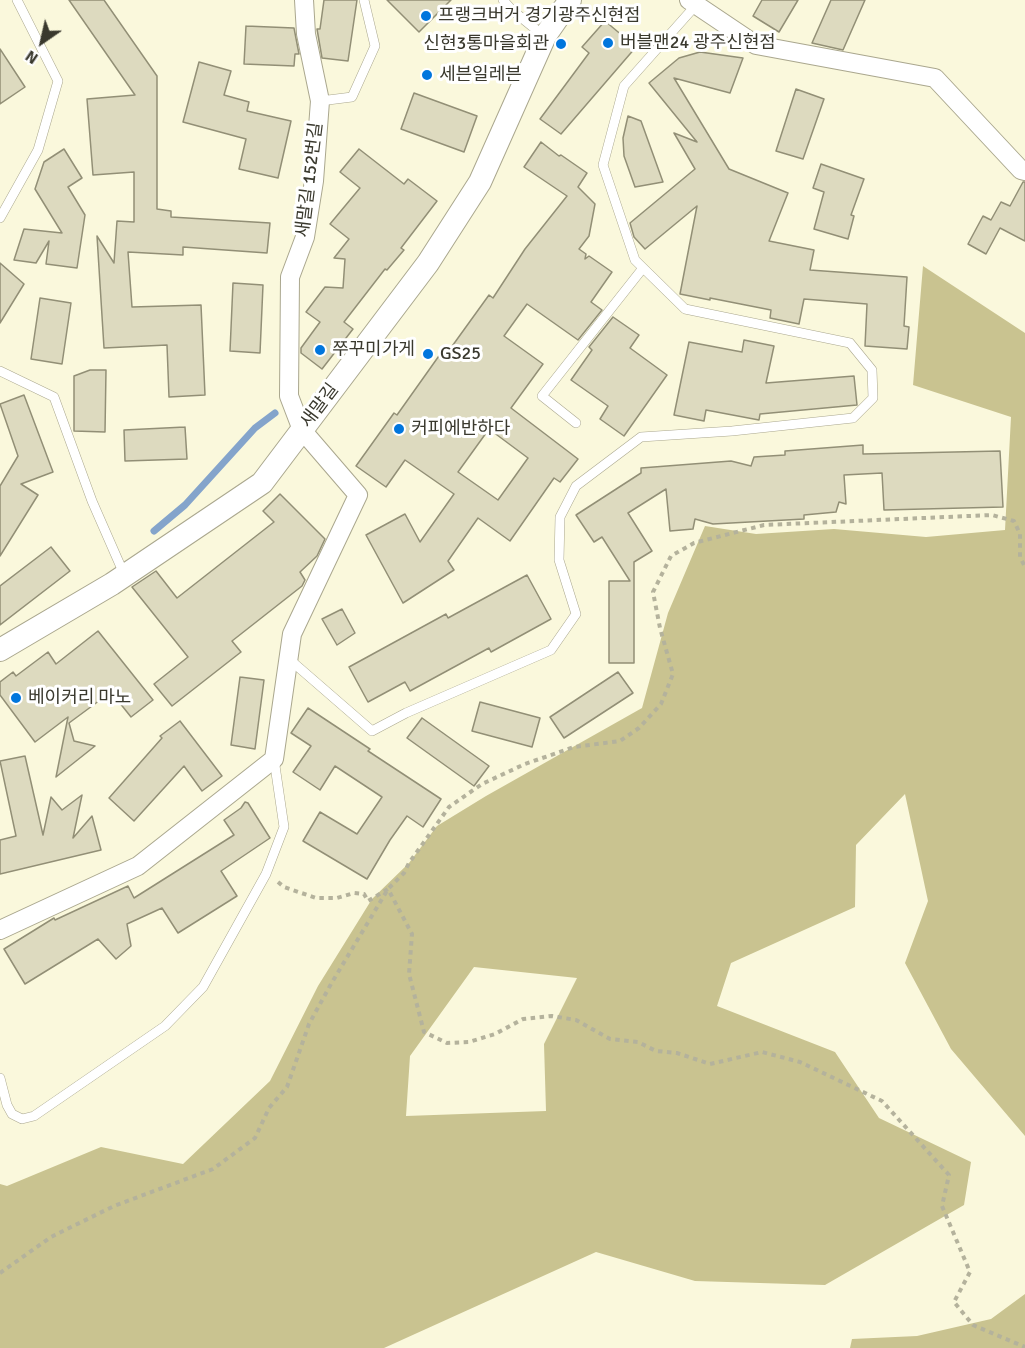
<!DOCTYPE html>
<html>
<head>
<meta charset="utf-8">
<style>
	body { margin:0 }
	#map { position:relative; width:1025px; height:1348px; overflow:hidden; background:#faf8dc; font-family:Signika,sans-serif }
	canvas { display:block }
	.north { position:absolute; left:12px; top:12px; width:60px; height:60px; -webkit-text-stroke:4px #fff; paint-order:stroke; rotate:214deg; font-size:16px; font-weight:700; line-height:24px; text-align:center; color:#3a392e }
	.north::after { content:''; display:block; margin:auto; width:21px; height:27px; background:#3a392e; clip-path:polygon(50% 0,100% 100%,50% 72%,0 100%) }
</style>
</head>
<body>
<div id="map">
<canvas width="1025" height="1348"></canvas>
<div class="north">N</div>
</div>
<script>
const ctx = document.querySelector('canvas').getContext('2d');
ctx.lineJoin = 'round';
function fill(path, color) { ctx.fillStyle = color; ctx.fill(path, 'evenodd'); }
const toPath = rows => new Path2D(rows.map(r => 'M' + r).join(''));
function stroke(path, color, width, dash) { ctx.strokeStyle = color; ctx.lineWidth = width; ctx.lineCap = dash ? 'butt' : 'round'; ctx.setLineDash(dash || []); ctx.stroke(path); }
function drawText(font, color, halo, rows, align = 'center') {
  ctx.font = font + ' Signika,"Noto Sans KR",sans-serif'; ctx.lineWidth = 6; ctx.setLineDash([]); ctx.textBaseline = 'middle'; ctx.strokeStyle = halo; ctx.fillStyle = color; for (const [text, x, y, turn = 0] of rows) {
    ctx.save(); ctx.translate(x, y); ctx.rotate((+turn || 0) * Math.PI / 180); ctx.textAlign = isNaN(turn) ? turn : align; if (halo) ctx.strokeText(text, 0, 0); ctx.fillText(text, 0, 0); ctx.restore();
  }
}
const forest = toPath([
	[923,266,1025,333,1025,1136,951,1049,905,963,928,901,905,794,856,845,855,907,731,963,717,1006,835,1052,879,1118,971,1162,964,1205,825,1285,695,1281,596,1252,384,1348,0,1348,0,1184,7,1186,101,1147,183,1164,270,1081,318,986,372,899,409,863,437,826,486,796,642,708,668,613,705,526,756,534,834,529,926,537,1005,530,1011,417,913,385],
	[474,967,577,978,544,1044,546,1111,406,1116,410,1056],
	[1025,1294,1025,1348,850,1348,852,1339,917,1336,991,1319]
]);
const stream = toPath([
	[154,531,185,505,255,428,275,413]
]);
const building = toPath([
	[69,0,104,0,157,76,157,209,171,211,171,217,270,223,267,253,183,247,183,255,128,252,132,307,201,305,205,395,169,397,167,345,104,348,97,236,114,263,117,221,134,222,134,172,93,175,87,99,135,95,69,0],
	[324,0,357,0,348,61,322,58,317,29,320,29,324,0],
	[387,0,451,0,419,32,387,0],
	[762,0,798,0,779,32,753,16,762,0],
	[831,0,865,0,843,50,812,43,831,0],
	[605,21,636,47,561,134,540,119,589,53,582,47,605,21],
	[246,26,294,28,299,54,295,54,294,66,244,64,246,26],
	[0,49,25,87,0,104,0,49],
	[700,52,743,58,730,93,674,78,729,169,788,193,769,241,814,250,810,270,907,277,904,326,909,327,907,349,865,346,867,304,804,299,799,324,770,318,771,310,710,298,710,300,680,294,697,206,645,249,634,237,630,223,695,169,674,133,697,142,649,83,679,58,700,52],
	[199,62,231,71,224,95,249,102,247,111,291,121,278,178,239,169,246,139,183,122,199,62],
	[796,89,824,99,803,159,776,151,796,89],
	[414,93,477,116,464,152,401,129,414,93],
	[628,116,641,121,663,182,635,187,624,156,623,138,628,116],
	[541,142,559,156,561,155,587,173,578,187,595,204,589,236,579,249,586,254,585,259,589,256,612,272,591,302,602,310,578,340,527,304,504,336,543,364,511,408,578,459,560,482,554,478,510,541,478,518,448,561,454,570,403,603,366,535,405,514,420,542,454,494,405,460,386,487,356,466,394,413,397,415,441,353,445,356,489,295,493,298,525,249,567,196,524,167,541,142],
	[489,429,528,458,498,500,458,472,489,429],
	[64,149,82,178,68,187,85,215,77,268,46,264,49,241,36,263,14,260,24,229,62,233,35,189,44,162,64,149],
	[359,149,404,184,408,179,437,201,401,248,404,250,387,270,385,269,344,322,353,329,322,369,301,353,301,348,320,322,306,312,325,287,343,288,345,259,334,258,349,239,330,224,360,188,340,172,359,149],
	[821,164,864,179,851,215,854,216,848,239,814,229,824,192,813,188,821,164],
	[1023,182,1025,182,1025,241,1000,228,986,254,968,244,983,216,991,220,1001,202,1010,206,1023,182],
	[0,263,24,284,0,323,0,263],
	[233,283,263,285,260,353,230,351,233,283],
	[40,298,71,303,62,364,31,359,40,298],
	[613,317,639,335,630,348,667,375,624,436,600,419,608,406,571,380,592,350,589,347,613,317],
	[744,340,774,346,766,383,854,376,857,405,760,414,759,420,706,410,704,421,674,415,689,342,742,352,744,340],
	[90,370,106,370,105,432,74,431,74,376,90,370],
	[24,395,53,472,21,484,38,495,0,556,0,486,18,456,0,404,24,395],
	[185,427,187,459,125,461,124,430,185,427],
	[863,445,863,454,1000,451,1003,507,884,510,882,473,844,475,846,504,839,502,836,512,804,515,804,519,713,524,695,519,693,529,670,531,666,489,628,513,652,551,634,562,634,663,609,663,609,581,630,581,602,537,594,542,576,515,641,473,641,468,731,461,751,466,754,457,785,455,785,451,863,445],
	[280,494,325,539,317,556,300,572,305,580,302,586,232,641,241,652,172,706,154,684,188,657,132,587,156,571,177,598,274,522,263,511,280,494],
	[51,547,70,571,0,625,0,586,51,547],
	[527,575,551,619,491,652,489,648,410,691,405,682,368,702,349,667,446,614,448,618,527,575],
	[342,609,355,633,337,645,322,619,342,609],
	[98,631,153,700,131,717,111,692,69,723,74,741,95,746,56,777,68,717,35,742,0,695,0,682,13,672,16,676,48,652,56,664,98,631],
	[618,672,633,693,564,738,550,717,618,672],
	[240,677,264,680,255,749,231,745,240,677],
	[480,702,540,718,532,747,472,731,480,702],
	[308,708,370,749,368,751,441,799,423,827,407,816,390,840,367,879,303,841,320,812,357,834,382,797,335,766,320,790,293,772,311,746,291,733,308,708],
	[422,718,489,766,474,786,407,738,422,718],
	[180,721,222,776,202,791,184,766,134,821,109,798,162,738,160,736,180,721],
	[25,756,43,835,51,797,62,810,82,795,73,838,92,816,101,850,0,874,0,840,16,836,0,761,25,756],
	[245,802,248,803,270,838,221,871,237,896,178,933,162,908,127,924,131,946,116,959,98,939,25,984,4,949,54,918,55,920,128,886,134,898,234,835,224,820,241,808,245,802]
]);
const path = toPath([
	[278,882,284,887,316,898,337,898,354,893,364,894,368,901,388,889,412,934,409,974,424,1032,447,1043,469,1042,495,1034,523,1019,552,1016,576,1020,610,1039,638,1042,656,1051,677,1053,710,1064,762,1052,800,1062,882,1101,949,1175,942,1206,970,1272,954,1302,973,1325,1025,1347],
	[0,1273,51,1237,114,1206,213,1169,255,1138,269,1108,287,1087,309,1024,331,984,388,889,404,873,409,863,449,807,482,784,525,764,574,747,620,741,639,728,661,704,673,674,660,628,653,592,671,556,694,543,764,525,992,515,1014,521,1020,534,1020,557,1025,567]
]);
const service = toPath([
	[503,0,512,10,544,36],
	[320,101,352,97,375,46,364,0],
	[0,218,38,150,58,81,17,0],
	[0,371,54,397,92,501,124,574],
	[576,423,542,396,643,268],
	[289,659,372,731,406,713,551,650,576,614,559,560,560,517,576,486,641,437,732,431,853,418,873,398,872,370,850,343,685,309,635,260,603,165,624,86,696,5],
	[0,1078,7,1105,12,1114,22,1119,34,1116,165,1026,203,987,266,874,284,827,274,759]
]);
const minor = toPath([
	[689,0,756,45,935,78,1021,170,1025,171],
	[0,930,138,866,274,759,292,634,358,495,302,430,289,396,290,277,305,237,314,181,320,101,306,34,304,0]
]);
const tertiary = toPath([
	[0,650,112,584,262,483,428,263,480,182,545,36,570,0]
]);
const markers = [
	[426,16,6,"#0176dd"],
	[608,43,6,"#0176dd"],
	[561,44,6,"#0176dd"],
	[427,75,6,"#0176dd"],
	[320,350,6,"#0176dd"],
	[428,354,6,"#0176dd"],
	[399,429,6,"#0176dd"],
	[16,698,6,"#0176dd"]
];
const poiNames = [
	["프랭크버거 경기광주신현점",438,16],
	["버블맨24 광주신현점",620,43],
	["신현3통마을회관",549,44,"right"],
	["세븐일레븐",439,75],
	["쭈꾸미가게",332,350],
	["GS25",440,354],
	["커피에반하다",411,429],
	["베이커리 마노",28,698]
];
const streetNames = [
	["새말길 152번길",310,180,-83],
	["새말길",320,406,-53]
];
fill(forest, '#c9c390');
stroke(stream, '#84a4cb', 7);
fill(building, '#dddabf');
stroke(building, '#928f76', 1.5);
stroke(service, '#aaa78e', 10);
stroke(minor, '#aaa78e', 20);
stroke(tertiary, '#aaa78e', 24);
stroke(path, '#b4b29c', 4, [4.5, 4.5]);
stroke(service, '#fff', 9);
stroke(minor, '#fff', 18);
stroke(tertiary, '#fff', 22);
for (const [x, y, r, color] of markers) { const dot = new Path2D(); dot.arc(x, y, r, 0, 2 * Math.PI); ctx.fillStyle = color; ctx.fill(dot); stroke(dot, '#fff', 2); }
drawText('18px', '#3a392e', '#fff', poiNames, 'left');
drawText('18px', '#3a392e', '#fff', streetNames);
</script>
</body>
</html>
